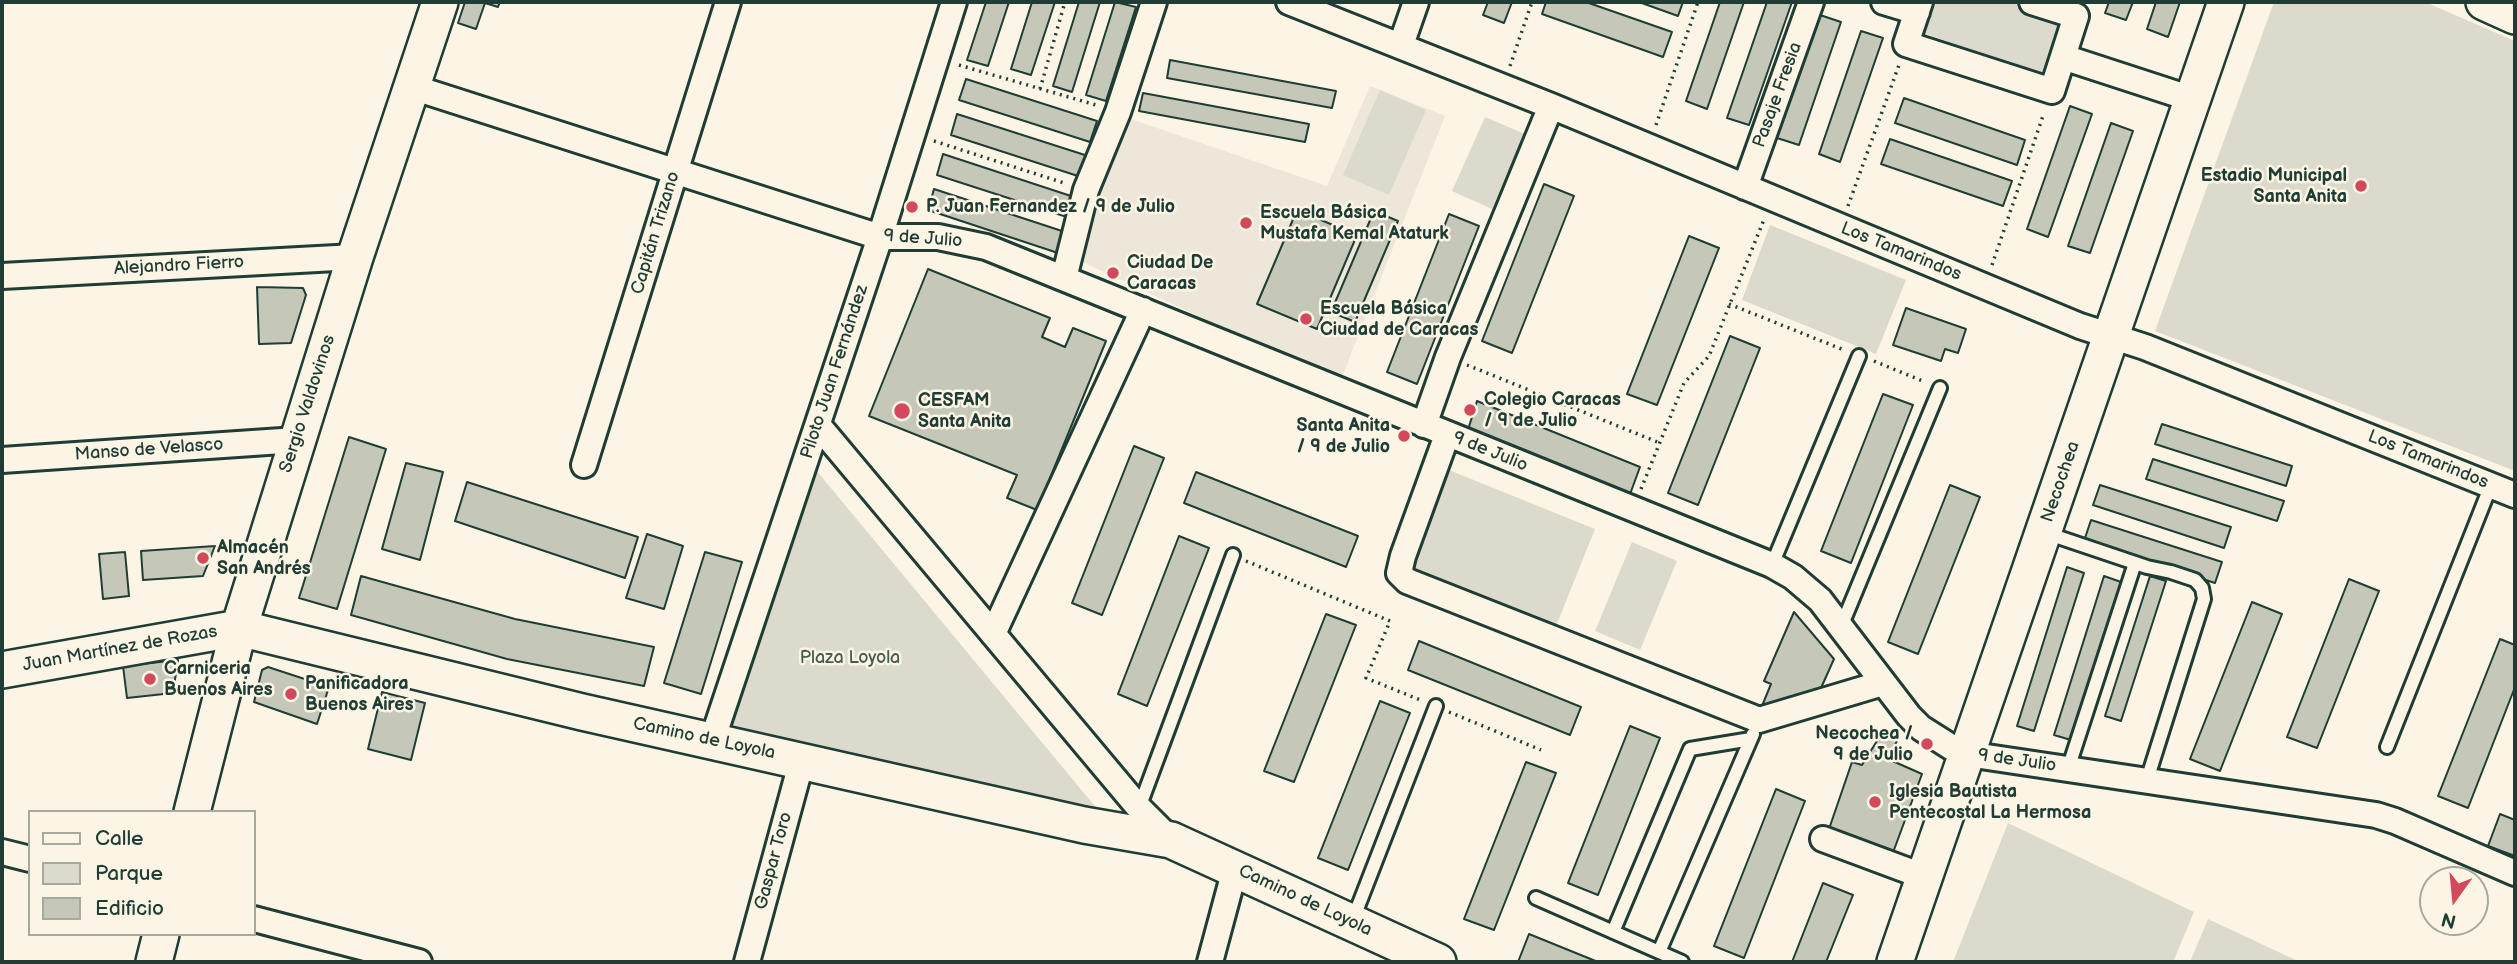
<!DOCTYPE html>
<html>
<head>
<meta charset="utf-8">
<style>
	body { margin:0 }
	#map { position:relative; width:2517px; height:964px; overflow:hidden; background:#fcf5e5; font-family:"Balsamiq Sans",sans-serif }
	canvas { display:block }
	.frame { position:absolute; inset:0; border:4px solid #1f3d34; pointer-events:none }
	.legend { position:absolute; left:28px; top:810px; width:228px; height:126px; box-sizing:border-box; background:#fcf5e5; border:2px solid #a4ab9e; margin:0; padding:9px 12px; list-style:none; font-size:21px; color:#1f3d34 }
	.legend li { display:flex; align-items:center; gap:14px; height:35px }
	.legend b { width:35px; border:2px solid #a4ab9e }
	.north { position:absolute; left:2419px; top:866px; width:70px; height:70px; box-sizing:border-box; background:#fcf5e5; border:2px solid #a4ab9e; border-radius:50%; rotate:195deg; font-size:19px; font-weight:700; line-height:28px; text-align:center; color:#1f3d34 }
	.north::after { content:''; display:block; margin:auto; width:24px; height:32px; background:#d1495b; clip-path:polygon(50% 0,100% 100%,50% 72%,0 100%) }
</style>
</head>
<body>
<div id="map">
<canvas width="2517" height="964"></canvas>
<div class="frame"></div>
<ul class="legend">
<li><b style="height:9px;background:#fcf5e5"></b>Calle</li>
<li><b style="height:19px;background:#dcdacc"></b>Parque</li>
<li><b style="height:19px;background:#c5c7b9"></b>Edificio</li>
</ul>
<div class="north">N</div>
</div>
<script>
const ctx = document.querySelector('canvas').getContext('2d');
ctx.lineJoin = 'round';
function fill(path, color) { ctx.fillStyle = color; ctx.fill(path, 'evenodd'); }
const toPath = rows => new Path2D(rows.map(r => 'M' + r).join(''));
function stroke(path, color, width, dash) { ctx.strokeStyle = color; ctx.lineWidth = width; ctx.lineCap = dash ? 'butt' : 'round'; ctx.setLineDash(dash || []); ctx.stroke(path); }
function drawText(font, color, halo, rows, align = 'center') {
  ctx.font = font + ' "Balsamiq Sans",sans-serif'; ctx.lineWidth = 5; ctx.setLineDash([]); ctx.textBaseline = 'middle'; ctx.strokeStyle = halo; ctx.fillStyle = color; for (const [text, x, y, turn = 0] of rows) {
    ctx.save(); ctx.translate(x, y); ctx.rotate((+turn || 0) * Math.PI / 180); ctx.textAlign = isNaN(turn) ? turn : align; if (halo) ctx.strokeText(text, 0, 0); ctx.fillText(text, 0, 0); ctx.restore();
  }
}
const built = toPath([
	[1370,86,1445,116,1340,382,1078,260,1125,117,1327,186]
]);
const green = toPath([
	[1930,2,2042,2,2069,11,2044,76,1924,33,1922,24],
	[2274,2,2425,2,2515,41,2515,471,2155,331],
	[1380,90,1426,110,1389,195,1343,175],
	[1485,117,1525,134,1492,209,1452,191],
	[1770,225,1906,280,1876,354,1742,300],
	[811,464,1103,816,730,727],
	[1444,468,1595,529,1546,651,1396,590],
	[1632,542,1677,561,1640,650,1595,631],
	[2008,823,2194,912,2173,962,1953,962],
	[2208,919,2300,962,2190,962]
]);
const building = toPath([
	[465,2,500,2,498,7,485,3,476,29,458,23,465,2],
	[986,2,1009,2,988,66,967,60,986,2],
	[1032,2,1055,2,1031,75,1011,69,1032,2],
	[1079,2,1100,2,1072,92,1053,86,1079,2],
	[1115,2,1136,7,1106,101,1086,95,1115,2],
	[1488,2,1512,2,1504,23,1483,15,1488,2],
	[1546,2,1586,2,1672,32,1663,57,1542,14,1546,2],
	[1639,2,1683,2,1678,16,1639,2],
	[1720,2,1744,2,1707,109,1686,101,1720,2],
	[1767,2,1792,2,1749,125,1727,118,1767,2],
	[2109,2,2133,2,2126,20,2105,13,2109,2],
	[2156,2,2180,2,2168,37,2147,29,2156,2],
	[1820,15,1841,22,1799,145,1777,138,1820,15],
	[1861,31,1883,38,1840,162,1819,154,1861,31],
	[1170,60,1336,91,1332,108,1167,78,1170,60],
	[966,79,1097,121,1090,142,959,100,966,79],
	[1143,93,1309,124,1305,142,1139,111,1143,93],
	[1904,98,2025,140,2017,165,1895,123,1904,98],
	[2070,106,2092,114,2048,237,2027,229,2070,106],
	[957,114,1088,156,1081,177,951,135,957,114],
	[2111,123,2133,131,2090,253,2068,246,2111,123],
	[1890,139,2012,181,2003,206,1881,164,1890,139],
	[943,154,1074,197,1067,217,937,175,943,154],
	[1544,184,1574,196,1512,353,1482,341,1544,184],
	[934,189,1065,232,1058,253,928,210,934,189],
	[1297,210,1357,235,1317,329,1257,304,1297,210],
	[1374,211,1398,221,1355,322,1331,312,1374,211],
	[1449,214,1479,226,1417,384,1387,372,1449,214],
	[1689,236,1719,248,1657,405,1627,394,1689,236],
	[928,269,1050,318,1042,337,1065,347,1073,328,1106,341,1037,510,1007,498,1017,475,869,416,928,269],
	[257,287,303,288,306,295,291,343,259,344,257,287],
	[1906,308,1966,329,1958,353,1945,349,1941,361,1893,345,1906,308],
	[1730,336,1760,348,1698,505,1668,493,1730,336],
	[1883,394,1913,405,1851,563,1821,551,1883,394],
	[1477,401,1640,467,1629,497,1467,433,1477,401],
	[2162,424,2292,466,2286,486,2155,444,2162,424],
	[349,437,386,449,337,609,299,598,349,437],
	[1134,446,1164,458,1102,615,1072,603,1134,446],
	[2153,459,2284,501,2277,521,2146,479,2153,459],
	[406,463,443,472,420,560,382,549,406,463],
	[1196,472,1358,536,1346,567,1184,503,1196,472],
	[467,482,638,537,625,578,455,521,467,482],
	[1950,485,1980,497,1918,654,1888,642,1950,485],
	[2100,485,2231,527,2224,548,2093,505,2100,485],
	[2091,520,2222,562,2215,583,2084,541,2091,520],
	[647,534,683,546,664,609,626,598,647,534],
	[1179,536,1209,548,1147,706,1118,694,1179,536],
	[215,546,203,576,143,580,141,551,215,546],
	[125,552,129,596,103,599,99,554,125,552],
	[705,552,742,562,701,694,664,683,705,552],
	[2067,567,2084,573,2034,731,2017,726,2067,567],
	[361,576,515,619,654,647,644,686,507,659,351,615,361,576],
	[2104,576,2121,582,2071,740,2054,735,2104,576],
	[2150,576,2166,581,2121,721,2105,716,2150,576],
	[2349,579,2379,591,2317,748,2287,737,2349,579],
	[2252,602,2282,614,2220,771,2190,759,2252,602],
	[1794,612,1834,659,1821,688,1767,708,1762,706,1771,684,1764,681,1794,612],
	[1326,614,1356,625,1294,782,1264,771,1326,614],
	[2500,639,2515,645,2515,687,2468,808,2438,796,2500,639],
	[1419,641,1581,707,1570,735,1408,670,1419,641],
	[178,660,173,693,127,698,123,666,178,660],
	[268,667,329,687,317,724,254,702,262,670,268,667],
	[382,692,425,703,411,760,368,749,382,692],
	[1380,701,1410,713,1348,870,1318,858,1380,701],
	[1630,726,1660,738,1598,895,1568,883,1630,726],
	[1885,728,1897,741,1888,759,1922,774,1891,858,1829,829,1852,762,1862,765,1885,728],
	[1526,762,1556,773,1494,930,1464,919,1526,762],
	[1776,789,1805,801,1744,958,1714,946,1776,789],
	[2500,814,2515,820,2515,856,2488,846,2500,814],
	[1823,883,1853,895,1826,962,1792,962,1823,883],
	[1529,934,1598,962,1518,962,1529,934]
]);
const path = toPath([
	[959,65,1096,105],
	[1510,66,1532,2],
	[1040,89,1065,2],
	[1656,125,1698,2],
	[934,141,1064,183],
	[1848,206,1899,65],
	[1992,265,2044,113],
	[1729,304,1844,350],
	[1874,361,1925,382],
	[1467,365,1660,443],
	[1641,489,1684,383,1709,356,1765,217],
	[1246,561,1390,621,1366,678,1423,701],
	[1449,712,1541,750]
]);
const lane = toPath([
	[2046,533,2147,567,2171,572,2195,580,2202,588,2204,599,2147,780],
	[1772,565,1859,356],
	[1841,627,1940,388],
	[2387,747,2491,485],
	[2068,769,2135,563],
	[1139,808,1233,555],
	[1536,898,1682,962],
	[1352,922,1436,706],
	[1613,932,1690,749,1751,739],
	[1659,952,1753,734]
]);
const street = toPath([
	[1289,2,1551,106,2080,326,2145,347,2515,495],
	[1884,2,1917,12],
	[1920,2,1906,44,2052,91,2076,16,2032,2],
	[1401,45,1416,2],
	[2063,57,2192,99],
	[412,87,880,237,938,237,986,247,1772,565,1793,577,1820,600,1909,716,1921,728,1951,747,1967,754,2376,815,2395,821,2515,873],
	[1745,187,1811,2],
	[2,276,355,257],
	[1064,278,1086,190,1118,112,1154,2],
	[818,425,1139,808,1171,840],
	[1424,425,1448,357,1551,106],
	[1447,435,1403,556,1399,573,1407,581,1759,720,1883,683],
	[2,460,297,440],
	[584,465,728,2],
	[993,634,1143,310],
	[712,741,880,237,954,2],
	[1823,839,1925,877],
	[2,852,30,859],
	[254,919,419,962],
	[747,962,802,760],
	[1210,962,1235,869]
]);
const secondary = toPath([
	[2484,2,2515,16],
	[2,670,239,628,582,712,1084,825,1171,840,1438,962],
	[192,812,239,628,355,257,440,2],
	[154,962,161,934],
	[1895,962,2226,2]
]);
const markers = [
	[2361,186,7,"#d1495b"],
	[912,207,7,"#d1495b"],
	[1246,223,7,"#d1495b"],
	[1113,273,7,"#d1495b"],
	[1306,319,7,"#d1495b"],
	[1470,410,7,"#d1495b"],
	[902,411,9,"#d1495b"],
	[1404,436,7,"#d1495b"],
	[203,558,7,"#d1495b"],
	[150,679,7,"#d1495b"],
	[291,694,7,"#d1495b"],
	[1927,744,7,"#d1495b"],
	[1875,802,7,"#d1495b"]
];
const streetNames = [
	["Pasaje Fresia",1778,95,-70],
	["Capitán Trizano",656,233,-73],
	["9 de Julio",923,239,4],
	["Los Tamarindos",1901,252,22],
	["Alejandro Fierro",179,266,-3],
	["Piloto Juan Fernández",835,372,-72],
	["Sergio Valdovinos",308,404,-72],
	["Manso de Velasco",149,450,-4],
	["9 de Julio",1490,452,22],
	["Los Tamarindos",2428,460,22],
	["Necochea",2061,482,-71],
	["Juan Martínez de Rozas",120,649,-10],
	["Camino de Loyola",704,739,12],
	["9 de Julio",2017,761,8],
	["Gaspar Toro",774,861,-75],
	["Camino de Loyola",1305,901,25]
];
const poiNames = [
	["Estadio Municipal",2347,176,"right"],
	["Santa Anita",2347,197,"right"],
	["P. Juan Fernandez / 9 de Julio",926,207],
	["Escuela Básica",1260,213],
	["Mustafa Kemal Ataturk",1260,234],
	["Ciudad De",1127,263],
	["Caracas",1127,284],
	["Escuela Básica",1320,309],
	["Ciudad de Caracas",1320,330],
	["Colegio Caracas",1484,400],
	["/ 9 de Julio",1484,421],
	["CESFAM",918,401],
	["Santa Anita",918,422],
	["Santa Anita",1390,426,"right"],
	["/ 9 de Julio",1390,447,"right"],
	["Almacén",217,548],
	["San Andrés",217,569],
	["Carniceria",164,669],
	["Buenos Aires",164,690],
	["Panificadora",305,684],
	["Buenos Aires",305,705],
	["Necochea /",1913,734,"right"],
	["9 de Julio",1913,755,"right"],
	["Iglesia Bautista",1889,792],
	["Pentecostal La Hermosa",1889,813]
];
const parkNames = [
	["Plaza Loyola",850,658]
];
fill(built, '#ece7d8');
fill(green, '#dcdacc');
fill(building, '#c5c7b9');
stroke(building, '#1f3d34', 2);
stroke(lane, '#1f3d34', 18);
stroke(street, '#1f3d34', 30);
stroke(secondary, '#1f3d34', 40);
stroke(path, '#1f3d34', 3.5, [2, 5]);
stroke(lane, '#fcf5e5', 12);
stroke(street, '#fcf5e5', 24);
stroke(secondary, '#fcf5e5', 35);
for (const [x, y, r, color] of markers) { const dot = new Path2D(); dot.arc(x, y, r, 0, 2 * Math.PI); ctx.fillStyle = color; ctx.fill(dot); stroke(dot, '#fcf5e5', 2.5); }
drawText('18px', '#1f3d34', '#fcf5e5', streetNames);
drawText('bold 18px', '#1f3d34', '#fcf5e5', poiNames, 'left');
drawText('18px', '#455c52', '#fcf5e5', parkNames);
</script>
</body>
</html>
